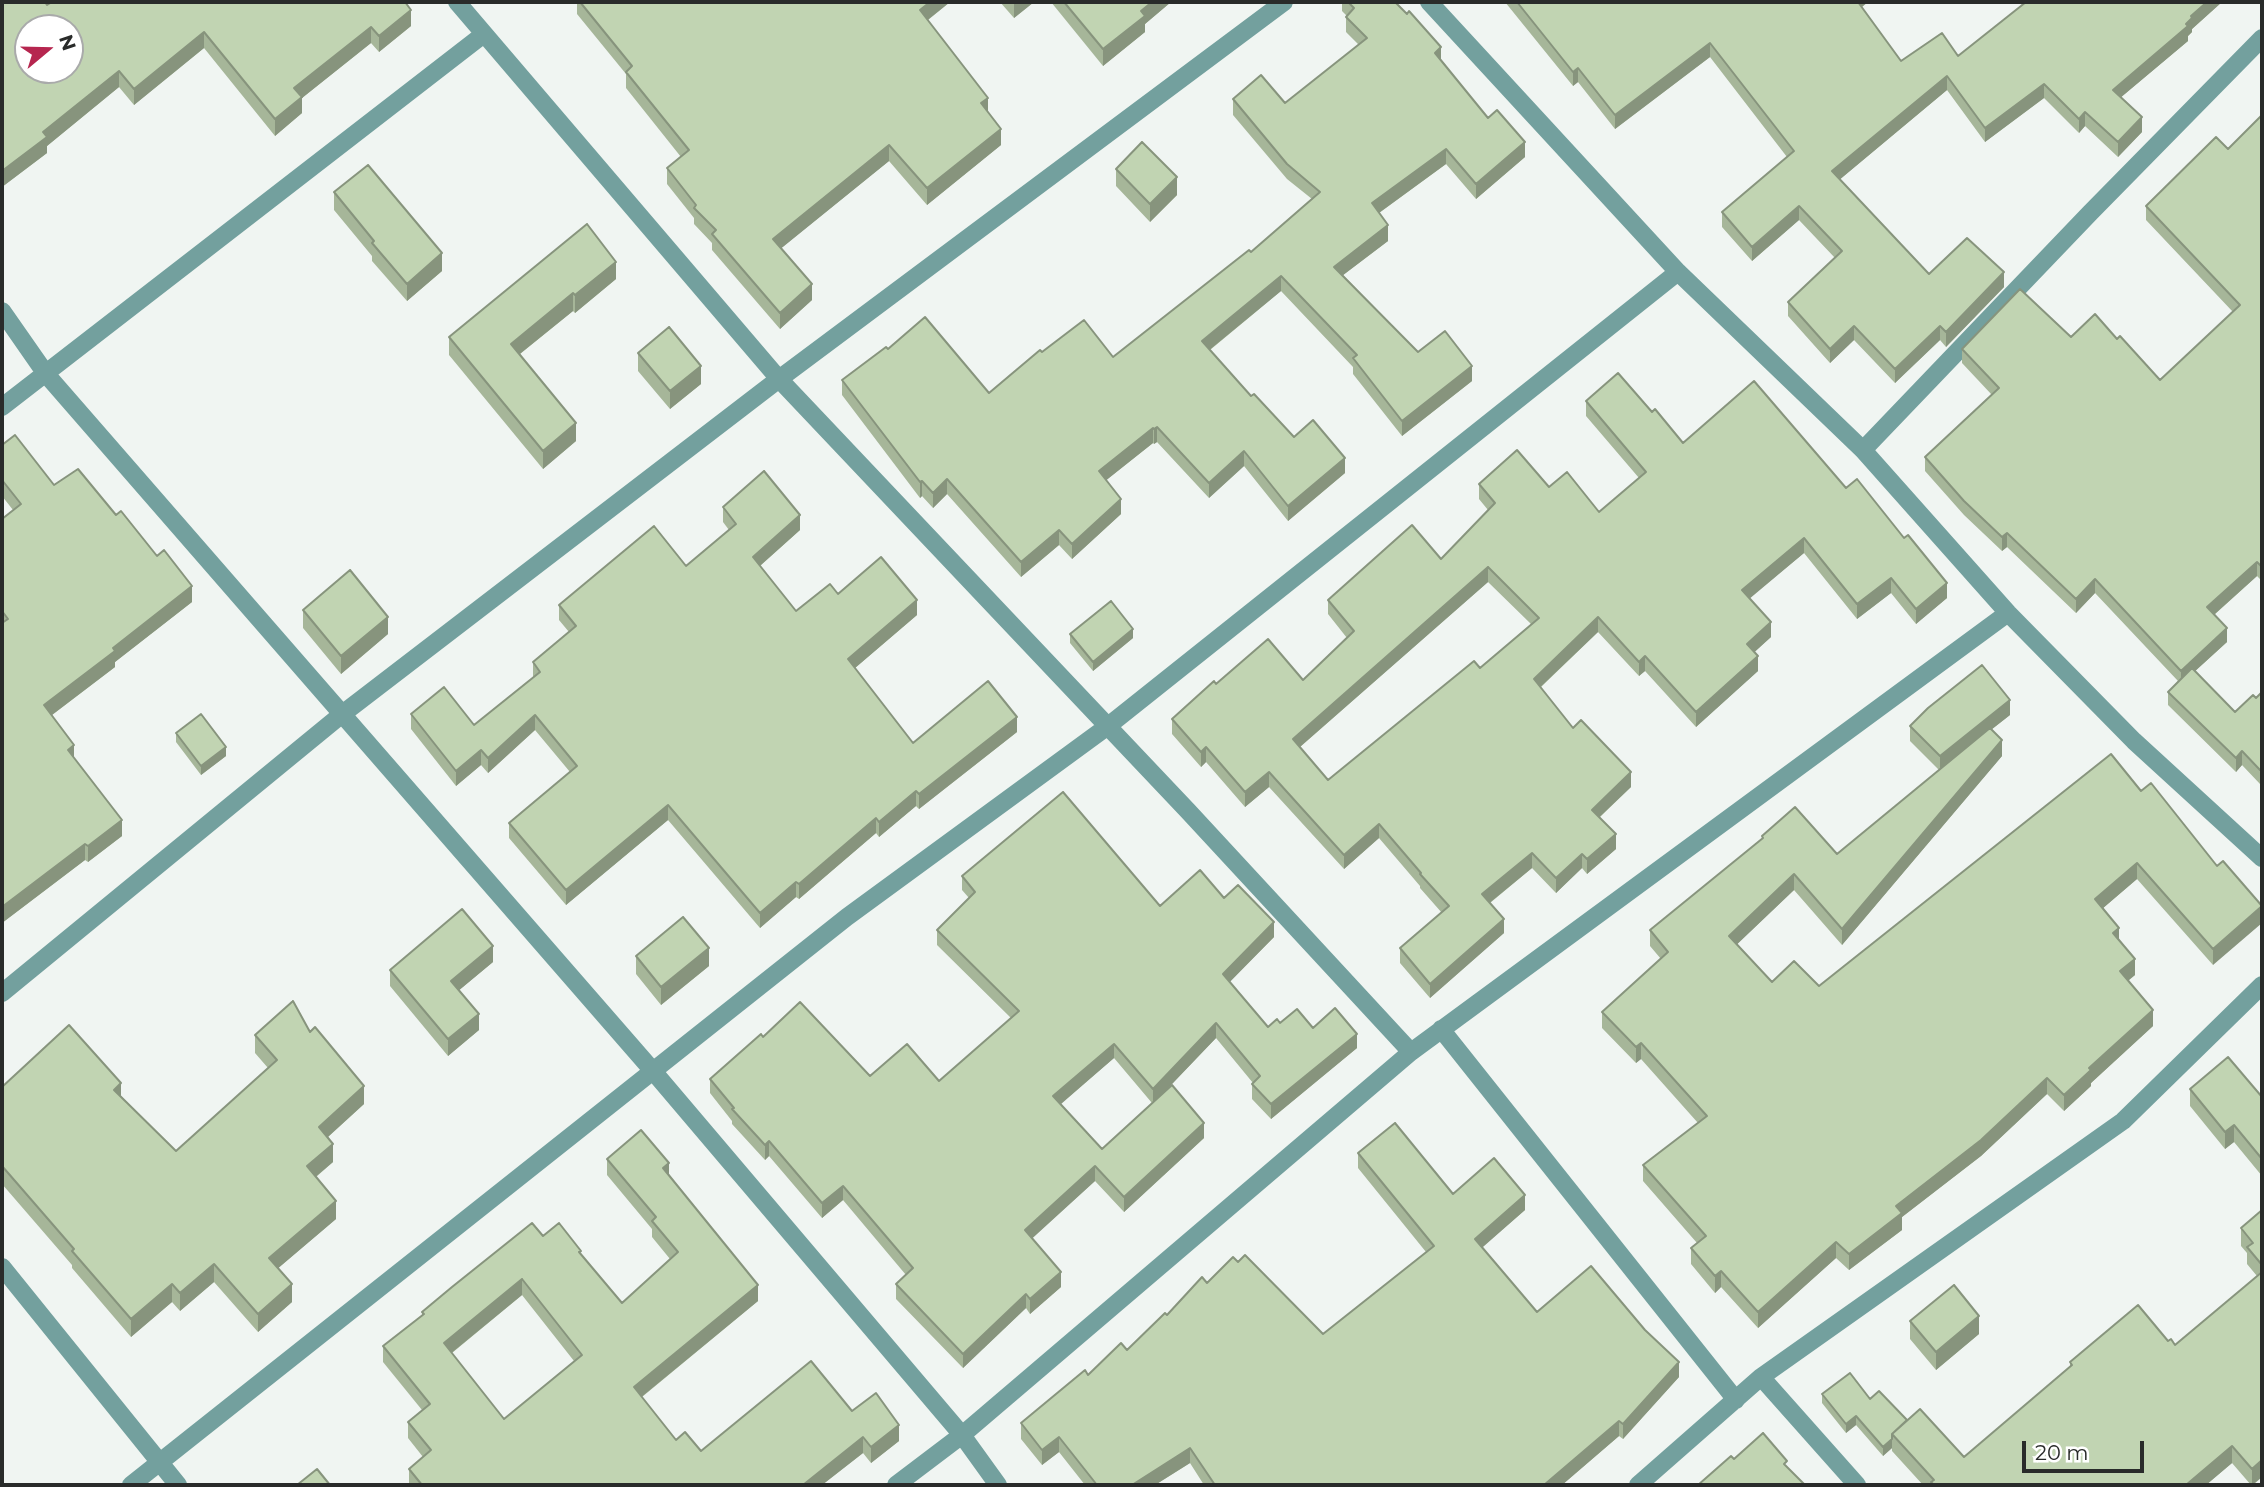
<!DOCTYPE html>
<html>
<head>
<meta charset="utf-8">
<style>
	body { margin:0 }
	#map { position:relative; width:2264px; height:1487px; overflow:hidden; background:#f0f5f2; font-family:Montserrat,sans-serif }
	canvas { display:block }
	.frame { position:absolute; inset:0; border:4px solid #292b2a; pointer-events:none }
	.north { position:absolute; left:14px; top:14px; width:70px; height:70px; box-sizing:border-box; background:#fff; border:2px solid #a9aaaa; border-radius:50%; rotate:71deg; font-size:19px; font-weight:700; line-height:28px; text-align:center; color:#292b2a }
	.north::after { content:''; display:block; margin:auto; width:24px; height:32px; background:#b6264f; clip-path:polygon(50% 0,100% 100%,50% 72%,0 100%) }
	.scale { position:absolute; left:2022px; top:1441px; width:122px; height:32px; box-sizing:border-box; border:4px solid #292b2a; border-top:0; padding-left:9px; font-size:21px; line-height:24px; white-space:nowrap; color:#292b2a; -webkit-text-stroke:5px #fff; paint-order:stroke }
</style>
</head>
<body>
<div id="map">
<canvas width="2264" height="1487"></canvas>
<div class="frame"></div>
<div class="north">N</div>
<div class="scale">20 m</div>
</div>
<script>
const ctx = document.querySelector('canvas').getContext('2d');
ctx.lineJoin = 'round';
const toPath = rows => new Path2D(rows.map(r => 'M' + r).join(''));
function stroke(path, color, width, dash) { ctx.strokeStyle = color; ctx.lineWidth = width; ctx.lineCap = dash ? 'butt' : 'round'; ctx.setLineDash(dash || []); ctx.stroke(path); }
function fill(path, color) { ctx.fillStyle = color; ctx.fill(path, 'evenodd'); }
const minor = toPath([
	[457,2,779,379,1188,811,1411,1052],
	[1429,2,1678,272,1863,450,2008,613,2134,741,2262,858],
	[2,311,46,374,653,1071,962,1435,998,1485],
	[2,407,484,34],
	[1863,450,2090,213,2262,38],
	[2,993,341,715,779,379,1284,2],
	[1441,1029,1736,1400],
	[2,1267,178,1485],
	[1761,1377,1857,1485],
	[131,1485,847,917,1108,726,1678,272],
	[896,1485,962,1435,1411,1052,2008,613],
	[1638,1485,1761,1377,2123,1121,2262,985]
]);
const wall = toPath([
	[2,2,47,5,411,26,379,52,371,43,302,98,302,113,275,136,204,48,134,105,119,87,47,146,47,153,2,187],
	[577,2,950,2,928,20,988,112,1001,145,927,205,889,161,781,248,812,300,780,329,712,250,712,243,694,224,694,218,667,184,667,168,681,157,626,88,626,74,577,14],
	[1000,2,1034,2,1014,18],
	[1051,2,1171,2,1145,24,1145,32,1103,66],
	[1342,2,1395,2,1488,118,1525,157,1476,199,1446,164,1379,213,1388,241,1343,275,1418,352,1472,381,1402,436,1353,374,1353,367,1281,291,1210,350,1251,396,1294,437,1345,473,1288,521,1244,466,1209,498,1157,442,1154,444,1153,443,1106,480,1121,514,1072,559,1059,545,1021,577,947,494,933,508,922,496,920,498,842,395,842,380,888,349,989,393,1042,352,1113,357,1251,252,1312,199,1287,179,1233,115,1233,99,1285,103,1359,45,1346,32,1346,17,1347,16,1342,11],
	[1505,2,1868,2,1862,7,1901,61,1958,56,2022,5,2020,2,2222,2,2192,29,2192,32,2188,36,2188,41,2121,97,2142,132,2118,157,2085,126,2079,133,2044,98,1985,142,1947,90,1839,180,1929,274,2004,287,1946,347,1940,340,1895,383,1854,340,1830,363,1788,316,1788,302,1835,258,1799,220,1752,261,1722,227,1722,212,1787,157,1710,57,1615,129,1578,82,1573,86],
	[2262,115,2262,581,2257,576,2214,615,2227,642,2195,671,2235,712,2256,698,2262,692,2260,784,2242,765,2236,772,2168,705,2168,692,2178,681,2095,593,2076,613,2007,547,2002,551,1964,515,1925,471,1925,457,1992,395,1962,363,1962,349,2071,337,2117,339,2160,380,2233,312,2146,220,2146,206,2228,149],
	[1116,169,1177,195,1150,222,1116,186],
	[334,192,442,271,407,301,372,261,372,256,334,210],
	[587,224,616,279,575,313,573,311,520,354,576,441,543,469,449,355,449,337],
	[638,353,701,384,670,409,638,371],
	[1586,401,1652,412,1683,443,1846,488,1947,598,1916,624,1891,593,1857,619,1804,553,1749,598,1771,637,1754,652,1758,671,1696,727,1645,671,1639,676,1598,632,1541,687,1573,728,1631,787,1600,817,1616,849,1587,874,1582,868,1556,893,1532,868,1490,903,1504,933,1430,998,1400,963,1400,948,1442,913,1420,888,1420,886,1379,838,1344,869,1269,787,1245,807,1206,762,1201,767,1172,734,1172,719,1216,684,1303,680,1347,638,1328,614,1328,600,1441,559,1488,510,1479,499,1479,484,1549,487,1599,512,1639,478,1586,416],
	[1488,582,1531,624,1480,668,1328,780,1300,747],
	[2,445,54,485,116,515,192,602,115,662,115,667,52,715,74,759,122,836,88,862,85,860,2,923,2,519,13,510,2,496],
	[723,507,800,530,760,566,796,611,838,594,917,615,855,668,913,743,1017,732,919,809,916,806,879,837,876,833,799,899,796,897,760,928,668,820,566,905,509,838,509,823,570,772,535,730,488,773,481,765,456,786,411,729,411,714,474,725,533,677,533,662,569,632,559,620,559,605,686,566,729,530,723,522],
	[303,610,388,634,341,674,303,628],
	[1070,634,1133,638,1093,671,1070,643],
	[2010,715,1992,729,2002,756,1842,945,1794,890,1737,944,1772,982,1819,986,2141,791,2217,866,2213,965,2137,879,2103,908,2135,975,2128,981,2153,1026,2091,1083,2091,1086,2064,1111,2047,1094,1981,1156,1902,1217,1902,1230,1849,1270,1836,1258,1758,1328,1721,1287,1715,1293,1691,1264,1691,1248,1697,1243,1643,1181,1643,1165,1698,1123,1641,1059,1636,1063,1602,1028,1602,1012,1661,959,1650,946,1650,930,1762,839,1762,836,1837,854,1939,770,1910,741,1910,726],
	[176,733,226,756,201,775,176,742],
	[962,876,1160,906,1224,898,1274,937,1229,982,1268,1027,1280,1023,1313,1028,1357,1048,1271,1119,1252,1099,1252,1084,1253,1083,1216,1038,1166,1090,1204,1138,1124,1212,1095,1181,1032,1238,1061,1287,1030,1314,1026,1308,963,1368,896,1299,896,1284,906,1275,843,1200,822,1218,769,1156,765,1160,732,1124,732,1121,710,1093,710,1079,763,1037,870,1076,939,1081,1011,1018,937,945,937,930,969,898,962,890],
	[1114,1058,1152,1103,1102,1149,1060,1104],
	[636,956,709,966,661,1005,636,974],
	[493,962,459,990,479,1030,448,1056,390,986,390,970],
	[310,1032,364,1104,328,1137,333,1162,316,1177,336,1219,278,1268,292,1302,258,1332,214,1282,180,1311,172,1302,131,1337,72,1268,72,1265,2,1184,2,1087,121,1096,176,1151,268,1068,255,1053,255,1035],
	[2190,1089,2262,1097,2262,1176,2234,1142,2225,1149,2190,1106],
	[1358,1153,1453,1194,1525,1210,1482,1247,1537,1312,1679,1377,1623,1439,1619,1436,1562,1485,1204,1485,1190,1463,1155,1485,1085,1485,1059,1452,1042,1465,1021,1439,1021,1423,1088,1375,1127,1350,1167,1315,1207,1283,1323,1334,1426,1252,1358,1168],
	[607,1159,669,1176,758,1301,642,1397,676,1440,701,1451,852,1411,899,1441,871,1463,863,1453,822,1485,409,1485,409,1469,423,1457,408,1438,408,1422,422,1410,383,1362,383,1346,422,1316,422,1312,543,1236,581,1254,622,1303,670,1259,652,1237,652,1229,607,1175],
	[522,1295,574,1361,504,1419,452,1353],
	[2262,1210,2262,1477,2253,1485,2251,1485,2232,1463,2206,1485,1923,1485,1892,1451,1892,1448,1883,1456,1856,1425,1846,1433,1822,1403,1822,1394,1907,1420,1964,1457,2070,1367,2070,1362,2168,1341,2175,1345,2257,1276,2247,1264,2247,1253,2241,1246,2241,1228],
	[1910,1321,1979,1334,1936,1370,1910,1339]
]);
const shadedWall = toPath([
	[930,2,950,2,920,26,920,10],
	[1014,2,1034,2,1014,18],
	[1152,2,1171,2,1145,24,1145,32,1103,66,1103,49,1141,11],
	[1855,2,1868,2,1855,12],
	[2207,2,2222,2,2192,29,2192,32,2188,36,2188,41,2113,104,2113,90,2186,24,2191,16],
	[411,10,411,26,379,52,379,36],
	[371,27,371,43,302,98,302,113,275,136,275,119,294,88],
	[204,32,204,48,134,105,134,89],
	[1710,43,1710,57,1615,129,1615,115],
	[1441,47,1441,62,1435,53],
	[1578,68,1578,82,1573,86,1573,72],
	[119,71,119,87,47,146,47,153,2,187,2,171,43,132],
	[1947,76,1947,90,1832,186,1832,171],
	[2044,84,2044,98,1985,142,1985,128],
	[988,98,988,114,981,103],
	[2085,112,2085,126,2079,133,2079,119],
	[2142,117,2142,132,2118,157,2118,142],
	[1001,129,1001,145,927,205,927,188],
	[1525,142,1525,157,1476,199,1476,184],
	[889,145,889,161,773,255,773,239],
	[1446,149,1446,164,1372,218,1372,203],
	[1177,177,1177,195,1150,222,1150,204],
	[1799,206,1799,220,1752,261,1752,247],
	[1388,225,1388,241,1334,282,1334,267],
	[442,253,442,271,407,301,407,284],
	[616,262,616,279,575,313,575,295],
	[2004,272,2004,287,1946,347,1946,332],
	[1281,276,1281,291,1202,356,1202,341],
	[812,284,812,300,780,329,780,313],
	[573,293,573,311,511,361,511,344],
	[1854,326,1854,340,1830,363,1830,349],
	[1940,326,1940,340,1895,383,1895,369],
	[701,366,701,384,670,409,670,391],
	[1472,366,1472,381,1402,436,1402,421],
	[576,423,576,441,543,469,543,451],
	[1157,427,1157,442,1154,444,1154,429],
	[1153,428,1153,443,1099,486,1099,471],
	[1244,451,1244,466,1209,498,1209,483],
	[1345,458,1345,473,1288,521,1288,506],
	[947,479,947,494,933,508,933,493],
	[922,481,922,496,920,498,920,482],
	[1121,499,1121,514,1072,559,1072,544],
	[800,515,800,530,753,572,753,557],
	[1059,530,1059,545,1021,577,1021,562],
	[2007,533,2007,547,2002,551,2002,537],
	[1804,538,1804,553,1742,605,1742,590],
	[2257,562,2257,576,2207,621,2207,607],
	[1488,567,1488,582,1293,753,1293,739],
	[1891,578,1891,593,1857,619,1857,604],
	[2095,579,2095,593,2076,613,2076,599],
	[1947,583,1947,598,1916,624,1916,609],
	[192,586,192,602,115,662,115,667,44,721,44,705,113,648],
	[917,600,917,615,848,674,848,659],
	[388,617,388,634,341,674,341,656],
	[1598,617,1598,632,1534,693,1534,679],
	[1771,622,1771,637,1747,659,1747,644],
	[2227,628,2227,642,2181,684,2181,671],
	[1133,629,1133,638,1093,671,1093,662],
	[1645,656,1645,671,1639,676,1639,662],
	[1758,656,1758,671,1696,727,1696,712],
	[2010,700,2010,715,1940,770,1940,756],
	[535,715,535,730,488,773,488,758],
	[1017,717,1017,732,919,809,919,794],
	[2002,740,2002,756,1842,945,1842,929],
	[74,745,74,761,68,750],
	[226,747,226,756,201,775,201,766],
	[1206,747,1206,762,1201,767,1201,752],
	[481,750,481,765,456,786,456,771],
	[2242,751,2242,765,2236,772,2236,758],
	[2262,768,2262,782,2260,784,2260,770],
	[1269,772,1269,787,1245,807,1245,792],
	[1631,772,1631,787,1592,824,1592,810],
	[916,791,916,806,879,837,879,822],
	[668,805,668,820,566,905,566,890],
	[876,818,876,833,799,899,799,884],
	[122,820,122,836,88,862,88,846],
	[1379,824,1379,838,1344,869,1344,855],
	[1616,834,1616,849,1587,874,1587,859],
	[85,844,85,860,2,923,2,907],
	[1532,853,1532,868,1482,909,1482,894],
	[1582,854,1582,868,1556,893,1556,878],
	[2137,863,2137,879,2095,915,2095,899],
	[1794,874,1794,890,1729,952,1729,936],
	[796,882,796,897,760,928,760,913],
	[2262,906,2262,923,2213,965,2213,949],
	[1504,919,1504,933,1430,998,1430,984],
	[1274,922,1274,937,1223,989,1223,974],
	[2119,928,2119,944,2113,933],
	[493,946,493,962,451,997,451,981],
	[709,948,709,966,661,1005,661,987],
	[2135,959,2135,975,2120,987,2120,971],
	[2153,1010,2153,1026,2091,1083,2091,1086,2064,1111,2064,1095,2089,1068],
	[479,1014,479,1030,448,1056,448,1039],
	[1216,1023,1216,1038,1153,1104,1153,1089],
	[1357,1034,1357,1048,1271,1119,1271,1104],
	[1641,1043,1641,1059,1636,1063,1636,1047],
	[1114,1044,1114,1058,1053,1111,1053,1096],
	[2047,1078,2047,1094,1981,1156,1902,1217,1902,1230,1849,1270,1849,1254,1896,1206],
	[121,1083,121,1101,114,1090],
	[364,1086,364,1104,319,1145,319,1127],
	[1204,1123,1204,1138,1124,1212,1124,1197],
	[2234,1125,2234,1142,2225,1149,2225,1132],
	[769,1141,769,1156,765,1160,765,1145],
	[333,1144,333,1162,307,1184,307,1166],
	[669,1163,669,1179,663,1168],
	[1095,1166,1095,1181,1025,1245,1025,1230],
	[843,1186,843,1200,822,1218,822,1203],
	[1525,1195,1525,1210,1475,1254,1475,1239],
	[336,1201,336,1219,269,1276,269,1258],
	[1836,1242,1836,1258,1758,1328,1758,1312],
	[214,1264,214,1282,180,1311,180,1293],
	[1721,1271,1721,1287,1715,1293,1715,1276],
	[1061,1272,1061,1287,1030,1314,1030,1299],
	[522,1279,522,1295,444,1359,444,1343],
	[172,1284,172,1302,131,1337,131,1319],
	[292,1284,292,1302,258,1332,258,1314],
	[758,1285,758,1301,634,1403,634,1387],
	[1026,1294,1026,1308,963,1368,963,1354],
	[1979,1316,1979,1334,1936,1370,1936,1352],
	[1679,1362,1679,1377,1623,1439,1623,1424],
	[1856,1416,1856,1425,1846,1433,1846,1424],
	[1619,1421,1619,1436,1562,1485,1544,1485],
	[899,1425,899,1441,871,1463,871,1447],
	[863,1437,863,1453,822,1485,803,1485],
	[1059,1437,1059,1452,1042,1465,1042,1450],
	[1892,1439,1892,1448,1883,1456,1883,1447],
	[2232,1446,2232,1463,2206,1485,2186,1485],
	[1190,1448,1190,1463,1155,1485,1132,1485],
	[2262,1460,2262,1477,2252,1485,2252,1469]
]);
const building = toPath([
	[2,2,45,2,47,5,52,2,405,2,411,10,379,36,371,27,294,88,302,97,275,119,204,32,134,89,119,71,43,132,47,137,2,171,2,2],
	[28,28,70,28,70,70,28,70,28,28],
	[580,2,930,2,920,10,988,98,981,103,1001,129,927,188,889,145,773,239,812,284,780,313,712,234,716,230,694,208,696,205,667,168,689,150,626,72,632,66,580,2],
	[1064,2,1152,2,1141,11,1145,16,1103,49,1064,2],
	[1348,2,1395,2,1407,14,1409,11,1441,47,1435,53,1488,118,1497,110,1525,142,1476,184,1446,149,1372,203,1388,225,1334,267,1418,352,1445,331,1472,366,1402,421,1353,358,1357,355,1281,276,1202,341,1251,396,1254,394,1294,437,1313,420,1345,458,1288,506,1244,451,1209,483,1157,427,1154,429,1153,428,1099,471,1121,499,1072,544,1059,530,1021,562,947,479,933,493,922,481,920,482,842,380,886,347,888,349,925,317,989,393,1040,350,1042,352,1084,320,1113,357,1249,250,1251,252,1320,192,1287,164,1233,99,1261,75,1285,103,1367,38,1346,17,1354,8,1348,2],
	[1517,2,1858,2,1901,61,1942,33,1958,56,2026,2,2207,2,2191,16,2192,18,2186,24,2188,26,2113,90,2142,117,2118,142,2085,112,2079,119,2044,84,1985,128,1947,76,1832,171,1929,274,1967,238,2004,272,1946,332,1940,326,1895,369,1854,326,1830,349,1788,302,1842,251,1799,206,1752,247,1722,212,1794,151,1710,43,1615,115,1578,68,1573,72,1517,2],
	[2262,115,2262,567,2257,562,2207,607,2227,628,2181,671,2095,579,2076,599,2007,533,2002,537,1964,501,1925,457,1999,388,1962,349,2020,289,2071,337,2095,314,2117,339,2120,336,2160,380,2240,305,2146,206,2216,137,2228,149,2262,115],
	[1142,142,1177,177,1150,204,1116,169,1142,142],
	[368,165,442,253,407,284,372,243,374,241,334,192,368,165],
	[587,224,616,262,575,295,573,293,511,344,576,423,543,451,449,337,587,224],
	[669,327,701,366,670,391,638,353,669,327],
	[1618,373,1652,412,1655,409,1683,443,1754,381,1846,488,1857,479,1904,538,1908,535,1947,583,1916,609,1891,578,1857,604,1804,538,1742,590,1771,622,1747,644,1758,656,1696,712,1645,656,1639,662,1598,617,1534,679,1573,728,1581,720,1631,772,1592,810,1616,834,1587,859,1582,854,1556,878,1532,853,1482,894,1504,919,1430,984,1400,948,1449,906,1420,874,1421,873,1379,824,1344,855,1269,772,1245,792,1206,747,1201,752,1172,719,1214,681,1216,684,1268,639,1303,680,1354,631,1328,600,1412,525,1441,559,1495,503,1479,484,1517,450,1549,487,1567,472,1599,512,1646,472,1586,401,1618,373],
	[1488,567,1539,618,1480,668,1474,661,1328,780,1293,739,1488,567],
	[15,435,54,485,78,469,116,515,121,511,157,556,164,550,192,586,113,648,115,651,44,705,74,745,68,750,122,820,88,846,85,844,2,907,2,623,8,619,2,611,2,519,21,504,2,480,2,445,15,435],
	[764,471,800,515,753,557,796,611,830,584,838,594,881,557,917,600,848,659,913,743,988,681,1017,717,919,794,916,791,879,822,876,818,799,884,796,882,760,913,668,805,566,890,509,823,577,766,535,715,488,758,481,750,456,771,411,714,444,687,474,725,540,672,533,662,576,626,559,605,654,526,686,566,736,524,723,507,764,471],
	[350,570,388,617,341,656,303,610,350,570],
	[1111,601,1133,629,1093,662,1070,634,1111,601],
	[1982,665,2010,700,1940,756,1910,726,1928,708,1982,665],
	[2192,668,2235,712,2253,695,2256,698,2262,692,2262,768,2260,770,2242,751,2236,758,2168,692,2192,668],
	[201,714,226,747,201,766,176,733,201,714],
	[1990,728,2002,740,1842,929,1794,874,1729,936,1772,982,1794,961,1819,986,2111,754,2141,791,2151,783,2217,866,2223,861,2262,906,2213,949,2137,863,2095,899,2119,928,2113,933,2135,959,2120,971,2153,1010,2089,1068,2091,1070,2064,1095,2047,1078,1981,1140,1896,1206,1902,1213,1849,1254,1836,1242,1758,1312,1721,1271,1715,1276,1691,1248,1706,1236,1643,1165,1707,1116,1641,1043,1636,1047,1602,1012,1668,952,1650,930,1763,838,1762,836,1795,807,1837,854,1990,728],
	[1063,792,1160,906,1200,870,1224,898,1238,885,1274,922,1223,974,1268,1027,1277,1019,1280,1023,1297,1009,1313,1028,1335,1008,1357,1034,1271,1104,1252,1084,1260,1076,1216,1023,1153,1089,1114,1044,1053,1096,1102,1149,1172,1085,1204,1123,1124,1197,1095,1166,1025,1230,1061,1272,1030,1299,1026,1294,963,1354,896,1284,913,1268,843,1186,822,1203,769,1141,765,1145,732,1109,734,1108,710,1079,761,1034,763,1037,800,1002,870,1076,907,1044,939,1081,1019,1011,937,930,975,892,962,876,1063,792],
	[462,909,493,946,451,981,479,1014,448,1039,390,970,462,909],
	[683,917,709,948,661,987,636,956,683,917],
	[293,1001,310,1032,315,1027,364,1086,319,1127,333,1144,307,1166,336,1201,269,1258,292,1284,258,1314,214,1264,180,1293,172,1284,131,1319,72,1251,74,1249,2,1166,2,1087,69,1025,121,1083,114,1090,176,1151,277,1060,255,1035,293,1001],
	[2228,1057,2262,1097,2262,1159,2234,1125,2225,1132,2190,1089,2228,1057],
	[1395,1123,1453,1194,1494,1158,1525,1195,1475,1239,1537,1312,1591,1266,1645,1330,1679,1362,1623,1424,1619,1421,1544,1485,1215,1485,1190,1448,1132,1485,1097,1485,1059,1437,1042,1450,1021,1423,1085,1370,1088,1375,1121,1343,1127,1350,1165,1313,1167,1315,1202,1277,1207,1283,1233,1257,1238,1262,1245,1255,1323,1334,1434,1246,1358,1153,1395,1123],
	[641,1130,669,1163,663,1168,758,1285,634,1387,676,1440,685,1432,701,1451,811,1361,852,1411,876,1393,899,1425,871,1447,863,1437,803,1485,422,1485,409,1469,431,1450,408,1422,430,1404,383,1346,424,1314,422,1312,452,1287,532,1223,543,1236,559,1223,581,1251,579,1252,622,1303,678,1252,652,1221,656,1217,607,1159,641,1130],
	[522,1279,582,1355,504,1419,444,1343,522,1279],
	[2262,1210,2262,1265,2247,1247,2253,1243,2241,1228,2262,1210],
	[2262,1272,2262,1460,2252,1469,2232,1446,2186,1485,1934,1485,1931,1482,1934,1480,1892,1434,1920,1409,1964,1457,2072,1365,2070,1362,2138,1305,2168,1341,2171,1339,2175,1345,2262,1272],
	[1954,1285,1979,1316,1936,1352,1910,1321,1954,1285],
	[1850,1373,1870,1399,1879,1391,1907,1420,1892,1434,1892,1439,1883,1447,1856,1416,1846,1424,1822,1394,1850,1373],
	[1763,1433,1787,1461,1784,1464,1805,1485,1698,1485,1731,1456,1734,1459,1763,1433],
	[317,1469,330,1485,297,1485,317,1469]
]);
stroke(minor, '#73a09e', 18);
fill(wall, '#a6b699');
fill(shadedWall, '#87947d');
fill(building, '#c1d4b2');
stroke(building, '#87947d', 2);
</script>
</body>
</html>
